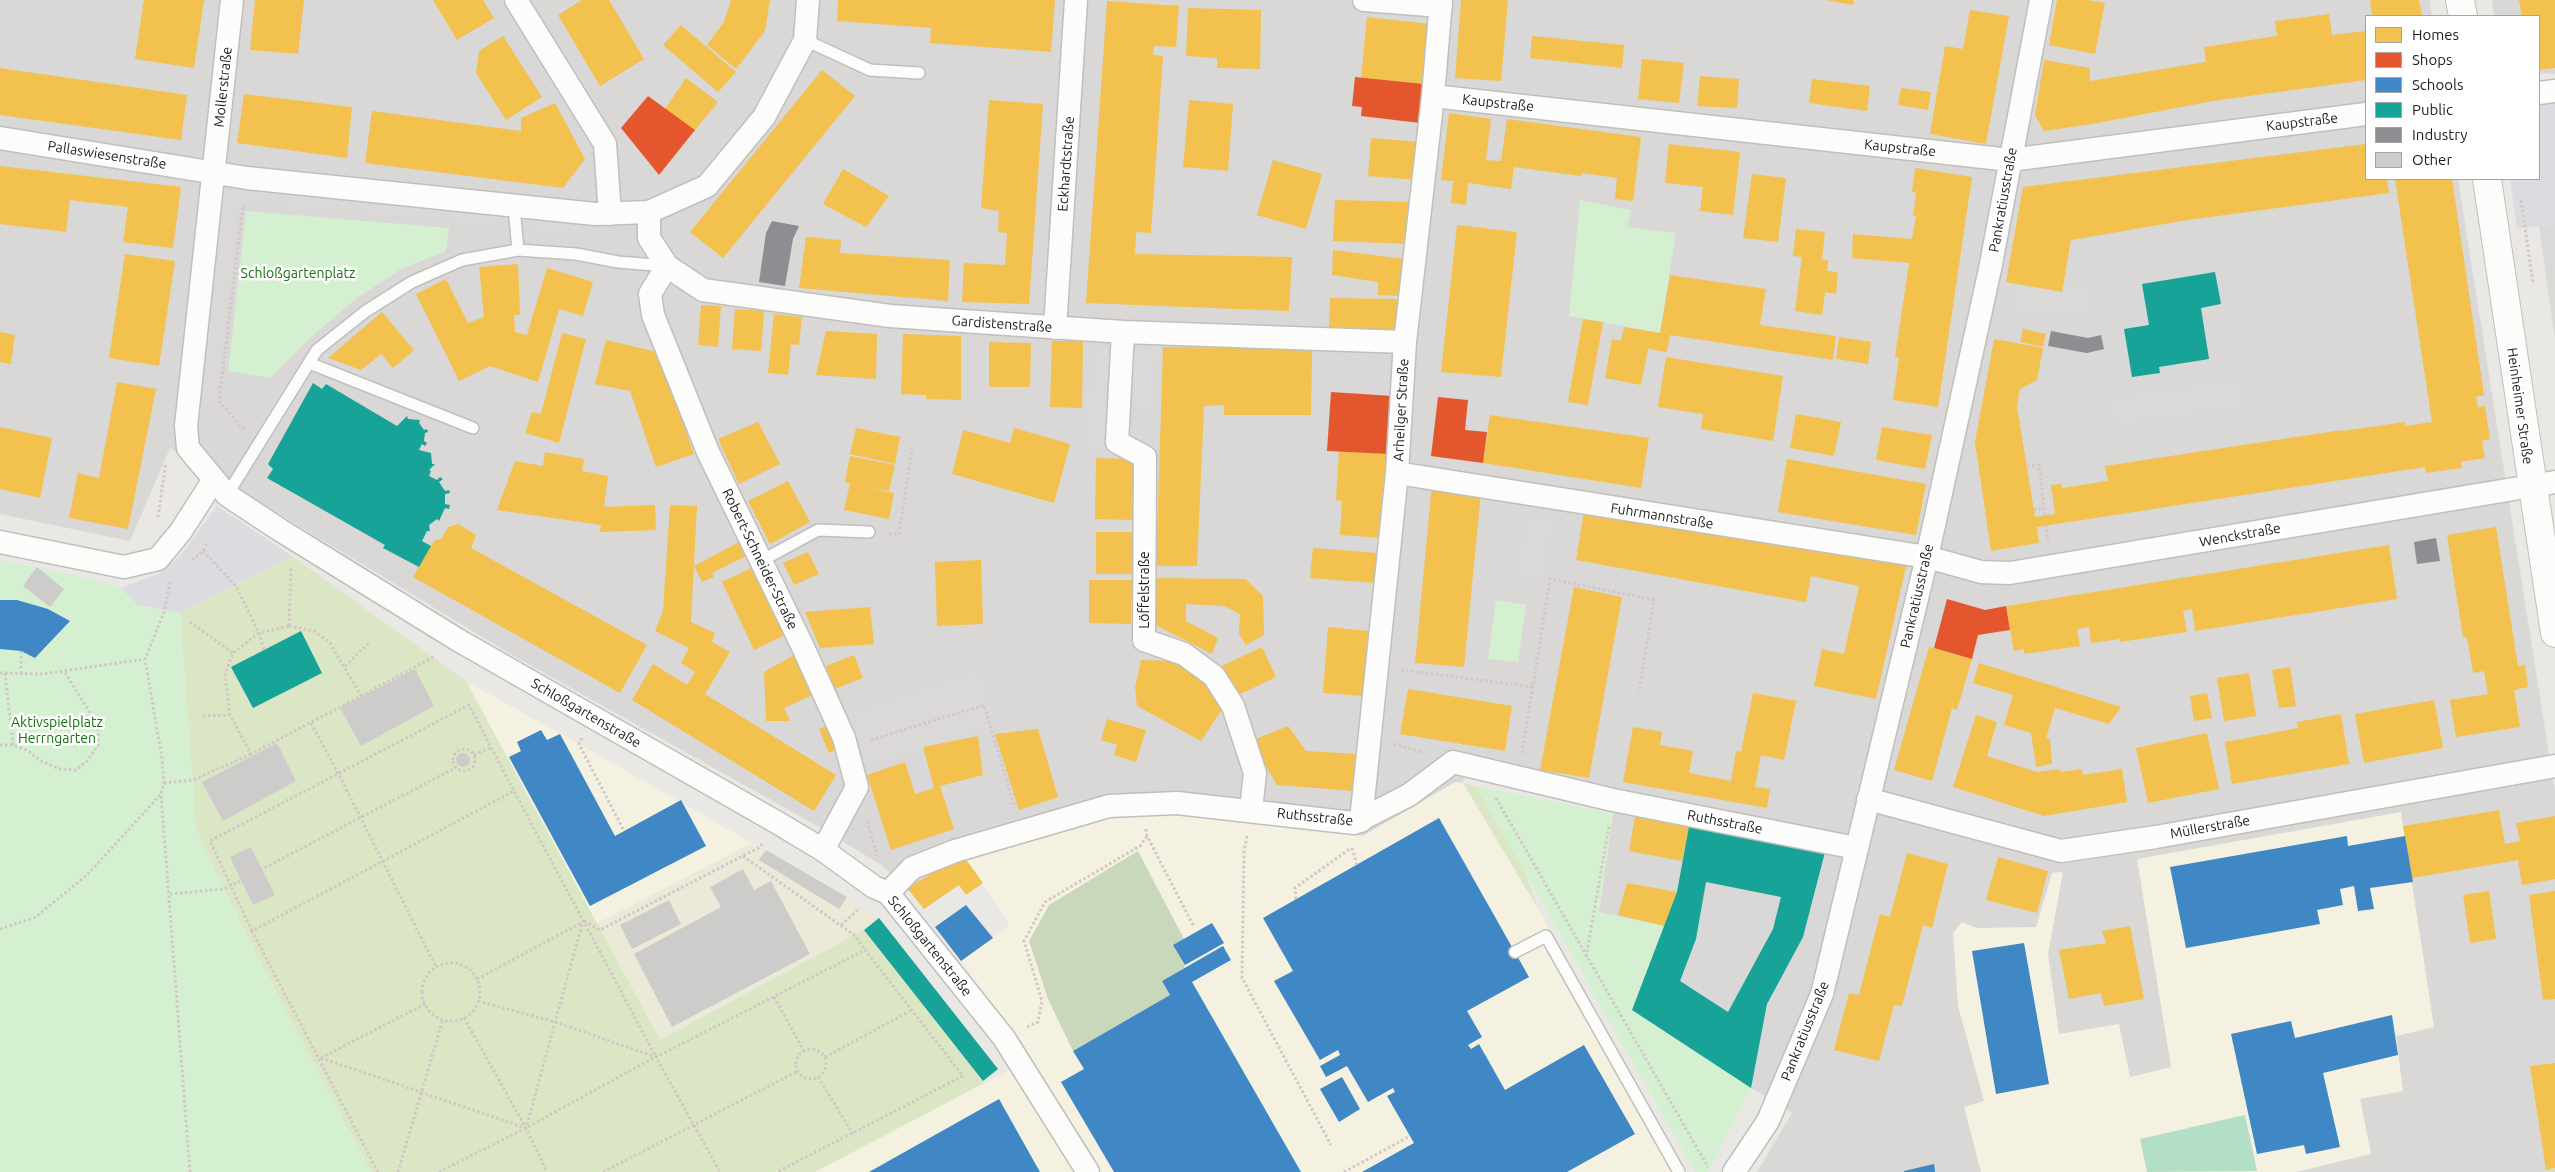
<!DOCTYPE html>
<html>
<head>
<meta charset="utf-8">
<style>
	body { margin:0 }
	#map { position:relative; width:2555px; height:1172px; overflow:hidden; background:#eae8e5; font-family:Ubuntu,sans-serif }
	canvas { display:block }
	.legend { position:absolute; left:2365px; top:15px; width:175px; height:165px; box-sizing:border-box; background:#fff; border:1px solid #a4a4a4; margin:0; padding:6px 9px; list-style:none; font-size:15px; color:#1c1c1c }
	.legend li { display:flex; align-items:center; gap:10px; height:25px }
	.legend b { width:25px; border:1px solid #a4a4a4 }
</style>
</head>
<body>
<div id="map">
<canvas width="2555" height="1172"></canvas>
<ul class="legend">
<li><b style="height:14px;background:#f2c14e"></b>Homes</li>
<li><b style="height:14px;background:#e4572e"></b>Shops</li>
<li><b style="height:14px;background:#3f88c5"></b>Schools</li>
<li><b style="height:14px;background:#17a398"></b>Public</li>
<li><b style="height:14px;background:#8d8d92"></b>Industry</li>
<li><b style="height:14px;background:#ceccca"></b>Other</li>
</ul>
</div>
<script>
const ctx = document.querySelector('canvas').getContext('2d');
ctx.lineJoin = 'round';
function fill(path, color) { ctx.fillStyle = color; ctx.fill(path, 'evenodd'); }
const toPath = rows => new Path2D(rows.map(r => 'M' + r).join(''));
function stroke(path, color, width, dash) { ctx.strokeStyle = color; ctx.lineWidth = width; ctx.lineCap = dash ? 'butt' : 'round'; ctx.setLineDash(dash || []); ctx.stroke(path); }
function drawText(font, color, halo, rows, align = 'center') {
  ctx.font = font + ' Ubuntu,sans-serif'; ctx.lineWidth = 5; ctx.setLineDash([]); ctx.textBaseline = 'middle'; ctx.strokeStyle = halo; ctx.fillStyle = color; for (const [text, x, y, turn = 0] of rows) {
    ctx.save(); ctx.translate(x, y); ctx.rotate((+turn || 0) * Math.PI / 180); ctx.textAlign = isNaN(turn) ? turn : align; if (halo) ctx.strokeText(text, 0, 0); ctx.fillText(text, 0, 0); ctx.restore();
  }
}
const residential = toPath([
	[0,0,2430,0,2432,16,2366,16,2366,179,2458,179,2555,792,2555,1172,1757,1172,1792,1113,1751,1088,1632,1010,1664,927,1599,912,1613,814,1613,793,1465,764,1463,783,1455,782,1363,836,1170,812,947,865,907,888,880,864,812,823,514,656,170,448,130,541,0,514],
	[2492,0,2555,0,2555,74,2539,73,2539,16,2494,16]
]);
const education = toPath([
	[466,681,579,744,752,843,596,924],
	[1456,782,1463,783,1537,907,1687,1172,815,1172,1032,1058,961,961,1010,925,965,858,1126,812,1170,812,1363,836],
	[2401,812,2434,1027,2396,1036,2403,1091,2360,1099,2371,1154,2296,1172,1981,1172,1964,1107,1984,1101,1958,1006,1953,933,1962,922,1977,928,2036,927,2052,873,2063,872,2048,954,2059,1034,2119,1024,2130,1077,2171,1067,2137,859]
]);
const farmland = toPath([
	[752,843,829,886,879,918,854,935,660,1040,596,924]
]);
const grass = toPath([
	[292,556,466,681,660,1040,864,930,984,1083,815,1172,371,1172,248,938,196,830,180,613],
	[1463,783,1476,786,1526,874,1537,907]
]);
const forest = toPath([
	[1138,851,1184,939,1174,945,1185,965,1184,968,1162,981,1170,995,1073,1051,1048,999,1029,941,1049,905]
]);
const park = toPath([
	[1580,200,1631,210,1627,227,1676,233,1660,333,1569,316],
	[246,211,449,228,446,251,403,268,357,298,311,337,270,378,228,371],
	[0,560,73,575,121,588,138,605,180,613,196,830,248,938,371,1172,0,1172],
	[1496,600,1526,605,1518,662,1488,659],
	[1476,786,1613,814,1599,912,1664,926,1632,1010,1751,1088,1708,1172,1695,1172]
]);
const pitch = toPath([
	[2245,1115,2257,1171,2147,1172,2140,1139]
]);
const parking = toPath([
	[215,173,595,214,593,235,239,201,215,399,190,397],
	[2555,224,2555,340,2539,226],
	[2092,287,2092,310,2015,310,2015,288],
	[1092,348,1158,350,1155,411,1124,410,1122,448,1088,447],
	[2242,379,2246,406,2116,425,2112,398],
	[1527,516,1552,519,1543,577,1518,573],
	[979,670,996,725,865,768,848,713]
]);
const plaza = toPath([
	[2555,91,2555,224,2517,229,2510,179,2539,179,2539,93],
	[217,506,292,556,180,613,138,605,121,588,160,573,181,555]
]);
const homes = toPath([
	[144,0,204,0,194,68,135,59],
	[255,0,304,0,298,54,250,50],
	[433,0,483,0,494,18,457,40],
	[582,0,609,0,644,59,600,86,558,15],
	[731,0,770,0,765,31,736,69,707,45,724,22],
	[838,0,1055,0,1051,52,930,43,931,28,837,21],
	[1461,0,1508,0,1501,81,1455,78],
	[1826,0,1853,0,1853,5],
	[2057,0,2088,0,2105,3,2095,54,2049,45],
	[2370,0,2419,0,2422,16,2372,16],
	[2519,0,2555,0,2555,68,2539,70,2539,16,2522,16],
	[1107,1,1179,6,1176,47,1154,46,1153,55,1163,56,1151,233,1136,232,1135,254,1292,257,1289,311,1086,303],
	[1188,8,1261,10,1260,69,1217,68,1217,58,1186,56],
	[1970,10,2009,16,1986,144,1930,134,1945,46,1963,49],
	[2329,14,2332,35,2366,31,2366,80,2213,101,2092,124,2044,131,2035,115,2044,60,2090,68,2090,81,2206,62,2204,47,2277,36,2275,21],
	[1367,17,1430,24,1424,84,1361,78],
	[681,25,736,72,718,92,663,45],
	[503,36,542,97,506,120,476,73,479,51],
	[1532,36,1624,45,1622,68,1530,58],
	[1642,59,1684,63,1679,103,1638,99],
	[0,68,187,95,181,140,0,115],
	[822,70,855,96,723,258,690,232],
	[1700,76,1739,79,1737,108,1697,106],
	[686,78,718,102,695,130,665,109],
	[1812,79,1870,86,1867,111,1809,103],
	[1901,88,1931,92,1928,110,1898,105],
	[244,94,352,107,347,158,237,143],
	[989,100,1043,104,1029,304,962,302,964,263,1005,265,1007,233,998,232,999,211,981,208],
	[1189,100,1233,104,1228,171,1183,167],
	[555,103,585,159,563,188,365,163,372,111,521,131,521,118],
	[1449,113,1491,119,1486,160,1501,161,1507,119,1641,137,1633,201,1615,199,1617,178,1582,173,1581,176,1514,167,1511,189,1468,183,1466,205,1451,203,1453,181,1441,180],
	[1371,138,1420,142,1417,180,1368,176],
	[1669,144,1740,152,1733,215,1700,211,1703,187,1665,183],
	[2366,144,2366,179,2387,179,2389,193,2188,220,2071,240,2062,292,2006,282,2023,187],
	[1273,160,1322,174,1306,229,1257,215],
	[0,166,181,187,173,248,123,242,128,207,70,200,66,232,0,224],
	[1915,168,1972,177,1938,407,1893,400,1899,358,1895,357,1909,263,1852,258,1853,234,1912,239,1916,216,1913,216,1916,193,1912,192],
	[843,169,889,196,866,227,823,204],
	[1752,174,1786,178,1778,242,1743,238],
	[2395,179,2452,179,2484,395,2476,397,2478,407,2485,406,2490,439,2482,441,2485,458,2461,462,2462,468,2426,473,2425,467,2037,527,2039,543,1991,551,1975,442,1994,339,2043,348,2037,380,2020,389,2017,406,2035,517,2055,514,2051,485,2061,484,2062,488,2108,481,2105,466,2342,430,2342,431,2405,422,2405,426,2432,422],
	[1335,200,1412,202,1410,244,1333,241],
	[1457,225,1517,232,1501,377,1441,372],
	[1796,229,1825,232,1822,259,1828,260,1827,271,1838,272,1836,294,1825,292,1822,315,1795,311,1802,257,1793,256],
	[806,237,841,240,840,253,950,260,948,301,799,288],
	[1333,250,1405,259,1405,296,1378,295,1378,282,1332,275],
	[125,254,175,261,159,366,109,358],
	[518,264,520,315,514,315,515,332,527,335,547,268,593,282,583,316,559,309,538,382,490,366,459,381,416,294,446,279,468,323,484,317,479,267],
	[1670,275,1766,289,1760,325,1836,336,1833,360,1670,335,1667,352,1648,349,1641,385,1605,378,1612,339,1621,341,1624,327,1660,333],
	[1330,298,1399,299,1398,332,1329,330],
	[701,305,721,306,718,347,698,345],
	[735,309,764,311,761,351,732,349],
	[382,312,414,350,393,368,381,354,361,370,328,358],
	[774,314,802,317,799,345,791,344,788,375,768,373],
	[1583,319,1603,322,1588,405,1568,402],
	[2023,329,2046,334,2043,347,2020,342],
	[826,331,877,334,876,379,816,375],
	[0,332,15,335,11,364,0,362],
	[562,333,586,339,559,443,525,433,532,412,541,414],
	[903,334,961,336,961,400,926,399,926,395,901,394],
	[1839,337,1871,342,1868,364,1836,359],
	[606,340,657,352,694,454,656,467,630,391,595,384],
	[1052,341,1083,341,1082,408,1050,407],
	[989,342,1031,343,1030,387,989,387],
	[1163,347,1312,349,1311,415,1224,415,1224,405,1204,406,1197,566,1156,566],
	[1666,357,1783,376,1773,441,1701,429,1703,414,1658,407],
	[117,382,156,389,128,529,69,518,78,473,99,478],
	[1796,414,1841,422,1834,456,1790,448],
	[1490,415,1649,438,1641,488,1483,463],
	[758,422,780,464,739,484,718,439],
	[0,427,52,438,40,498,0,489],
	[1882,427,1932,435,1925,469,1876,460],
	[856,428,900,437,895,464,850,454],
	[1014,428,1070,444,1054,503,952,474,963,430,1010,443],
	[1339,451,1389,454,1383,538,1340,535,1342,501,1336,500],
	[545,452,584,459,582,471,608,476,604,507,655,505,656,530,600,532,601,525,497,510,515,461,543,466],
	[850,456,895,465,889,491,865,487,894,493,889,519,844,510,850,483,845,482],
	[1096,458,1135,459,1134,520,1095,519],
	[1787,459,1926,484,1916,535,1778,512],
	[788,481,810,522,770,544,748,501],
	[1432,484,1481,493,1464,667,1415,663],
	[670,505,697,506,691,622,715,633,712,642,730,652,705,694,836,775,814,811,632,700,653,664,687,685,695,672,681,663,689,648,655,631,663,611],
	[1585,505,1907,562,1876,699,1814,686,1822,649,1844,654,1859,586,1811,576,1806,602,1576,560],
	[458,524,476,535,471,548,647,645,620,693,413,577,434,541,441,539,448,527],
	[2496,527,2518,666,2525,665,2528,687,2514,690,2520,727,2456,737,2450,700,2488,694,2484,671,2473,673,2467,637,2463,637,2447,535],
	[1096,532,1134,532,1134,574,1096,574],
	[743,540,750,554,712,573,714,577,702,582,694,566],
	[2389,545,2397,599,2195,631,2192,609,2183,611,2187,632,2120,642,2120,639,2091,643,2089,627,2077,629,2080,646,2024,654,2024,649,2014,651,2006,606],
	[1313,548,1378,553,1375,583,1310,578],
	[808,552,819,574,794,585,783,563],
	[981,560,983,624,937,626,935,562],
	[756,566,787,634,754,650,722,582],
	[1156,578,1246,579,1263,596,1264,635,1246,645,1239,634,1240,614,1224,606,1186,604,1186,621,1218,638,1212,654,1155,625],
	[1089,580,1132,580,1131,624,1089,623],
	[1574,587,1622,597,1589,778,1540,770],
	[870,607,874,644,820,648,805,612],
	[1328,627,1369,631,1364,696,1323,693],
	[1262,647,1276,677,1236,696,1222,666],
	[1929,647,1972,659,1957,710,1952,708,1932,781,1894,770],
	[796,654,815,694,784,708,790,721,766,721,764,672],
	[854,655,863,678,835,689,826,666],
	[1141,660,1172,661,1213,688,1225,705,1201,741,1137,706,1135,688],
	[1979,663,2121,707,2109,724,2055,708,2046,738,2050,739,2052,764,2036,767,2031,733,2004,725,2013,695,1973,683],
	[2290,667,2296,706,2279,708,2272,670],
	[2249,673,2256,716,2224,721,2217,678],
	[1408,689,1512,706,1505,751,1400,734],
	[1753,693,1796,701,1784,760,1761,755,1755,787,1770,789,1767,808,1623,782,1633,727,1662,732,1660,745,1693,751,1689,773,1731,781,1736,751,1741,752],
	[2207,693,2212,718,2194,721,2190,696],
	[2434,700,2443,748,2364,763,2355,714],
	[2341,714,2349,764,2232,784,2225,742,2298,728,2297,722],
	[1976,715,1997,722,1987,756,2037,772,2060,769,2061,772,2082,769,2083,775,2122,769,2127,802,2044,816,1953,787],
	[1107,719,1146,730,1136,762,1114,755,1117,745,1101,740],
	[829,725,840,748,829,753,819,729],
	[1288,726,1306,751,1356,754,1354,791,1277,785,1251,741],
	[1038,729,1058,797,1019,810,995,734],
	[2207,733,2219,789,2148,803,2136,748],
	[978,736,983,775,940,786,954,829,891,850,867,775,905,762,915,794,934,788,923,747],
	[2499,810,2505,844,2520,841,2516,823,2555,816,2555,879,2522,885,2518,860,2412,878,2403,826],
	[1635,816,1689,826,1682,861,1629,851],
	[1907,853,1948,864,1932,928,1923,925,1902,1006,1894,1005,1879,1061,1834,1050,1849,993,1859,995,1880,914,1890,917],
	[1998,857,2048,871,2037,913,1986,900],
	[965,858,983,883,966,895,959,885,924,909,907,888,947,865],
	[1627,883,1677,892,1664,926,1618,915],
	[2489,891,2496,939,2470,943,2463,895],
	[2555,891,2555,999,2543,1000,2529,895],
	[2130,926,2144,999,2104,1006,2101,993,2069,999,2059,950,2106,943,2102,931],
	[2555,1063,2555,1168,2546,1170,2530,1066]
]);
const shops = toPath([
	[1355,77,1424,84,1420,123,1361,116,1362,107,1352,106],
	[648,96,695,130,659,175,621,128],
	[1331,392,1393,396,1389,454,1327,451],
	[1438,397,1468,400,1465,430,1487,432,1483,463,1431,456],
	[1947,599,1985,610,2006,606,2010,630,1978,635,1972,659,1934,648]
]);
const schools = toPath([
	[0,600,17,600,48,609,70,621,35,658,21,651,0,649],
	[541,730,547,740,560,734,615,836,681,800,706,846,590,906,509,757,521,751,517,742],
	[1439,818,1529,977,1467,1011,1482,1037,1468,1045,1471,1049,1479,1044,1505,1090,1584,1045,1635,1134,1567,1172,1362,1172,1414,1143,1387,1096,1395,1092,1393,1088,1368,1102,1347,1066,1326,1077,1320,1066,1340,1055,1338,1050,1320,1060,1274,981,1293,971,1263,918],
	[2347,836,2348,846,2405,836,2413,882,2370,888,2374,909,2358,911,2354,886,2340,889,2343,905,2317,910,2320,924,2186,948,2170,867],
	[966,905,993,938,961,961,935,927],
	[1212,923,1224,943,1185,965,1173,945],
	[2024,943,2049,1084,1996,1094,1972,951],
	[1223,946,1231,960,1192,982,1301,1172,1114,1172,1061,1082,1084,1069,1073,1051,1170,995,1162,981],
	[2392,1015,2398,1055,2323,1073,2340,1147,2306,1154,2304,1145,2257,1154,2231,1034,2291,1021,2295,1038],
	[1342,1077,1360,1109,1339,1122,1320,1089],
	[999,1099,1040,1172,869,1172],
	[1934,1164,1935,1172,1904,1172,1904,1171]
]);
const public = toPath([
	[2215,272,2221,304,2201,308,2209,359,2159,367,2160,373,2132,377,2124,329,2149,325,2142,284],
	[313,383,322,389,326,384,397,426,407,416,408,419,420,420,419,423,424,430,427,429,428,432,425,433,424,441,427,443,425,446,422,444,419,450,431,453,432,464,435,464,429,470,431,471,429,476,437,480,440,477,443,479,439,482,445,491,449,490,450,493,445,494,445,504,450,505,449,509,445,508,439,521,437,519,429,525,430,531,427,531,422,541,431,546,419,567,383,548,385,545,267,478,273,469,268,464],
	[301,631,322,673,253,708,231,667],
	[1689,826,1825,852,1803,937,1767,1004,1751,1088,1632,1010,1677,892],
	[1706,882,1781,897,1773,929,1728,1012,1680,981,1696,939],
	[879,918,998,1069,983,1081,864,930]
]);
const industry = toPath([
	[772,221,799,226,793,239,785,286,759,282,766,233],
	[2051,331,2088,338,2101,335,2104,349,2087,353,2048,346],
	[2436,538,2440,561,2417,564,2414,542]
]);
const building = toPath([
	[37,567,64,589,50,607,23,586],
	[415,669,434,706,361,746,340,708],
	[277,743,296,781,223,821,202,782],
	'456 760a7 7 0 1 1 14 0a7 7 0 1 1-14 0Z',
	[251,847,275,895,253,905,230,857],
	[766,850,847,897,839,909,759,860],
	[743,869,754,890,771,881,810,954,672,1027,634,954,721,907,710,887],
	[669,900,681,924,632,949,620,925]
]);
const path = toPath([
	[2521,200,2533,283],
	[244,429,219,401,243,206,245,206],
	[2027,466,2039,465,2045,516],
	[2034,510,2044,508],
	[158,517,166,462],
	[2046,525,2048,541],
	[889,534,899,534,912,449],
	[203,551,236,586,259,633,264,650],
	[192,560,203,551,207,542],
	[170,582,164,612,145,659,162,759,164,783,161,794,190,1172],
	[190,622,233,653],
	[289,626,314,631,330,643,361,696,251,754,230,715,225,674,233,653,259,633,289,626],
	[289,626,291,567],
	[21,651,21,674],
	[345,666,369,643],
	[1401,670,1534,687],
	[0,673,43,674,145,659],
	[5,673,13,745],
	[361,696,435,656],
	[203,716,230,715],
	[311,723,338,773,436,967],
	[582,738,579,744,624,831],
	[871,740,984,705,1015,808],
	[1394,744,1424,753],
	[0,745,13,745,27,750,41,761,60,769,76,770,88,760,98,745,98,729,92,716,64,671],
	'453 760a11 11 0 1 1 22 0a11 11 0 1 1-22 0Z',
	[1522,753,1550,579,1654,600,1639,692],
	[474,755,490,748],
	[164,783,193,780,251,754],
	[1496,798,1708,1167],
	[867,821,877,856],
	[1146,829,1147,836,1194,927],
	[1247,836,1244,852,1242,978,1331,1145],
	[1352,848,1357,865],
	[743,856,854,935,865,950],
	[170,894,224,889,232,885,455,768],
	[1296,899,1295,888,1351,848],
	[584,921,600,930,760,847,763,843],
	[841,925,860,908],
	[0,929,36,917,88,874,161,794],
	[252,931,210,841,469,705,514,791],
	[1586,957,1609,826],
	'422 992a29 29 0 1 1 58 0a29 29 0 1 1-58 0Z',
	[477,979,583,922],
	[774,997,804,1051],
	[478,1001,555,1022,656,1057,720,1172],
	[464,1018,526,1128,547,1172],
	[1027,1027,1038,1022,1042,1001,1024,941,1045,902,1140,846,1147,836],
	'796 1064a15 15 0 1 1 30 0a15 15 0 1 1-30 0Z',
	[825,1057,910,1011],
	[321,1058,526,1128,583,921],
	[321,1058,425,1004],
	[818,1077,853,1134],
	[378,1172,252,931,514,791,656,1057,865,950,963,1076,777,1172],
	[398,1172,443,1019],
	[439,1172,526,1128,655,1057],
	[603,1172,798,1071],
	[1344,1172,1410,1136]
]);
const service = toPath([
	[805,40,870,70,919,73],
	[514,207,518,250],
	[309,363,473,428],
	[227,495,317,350,366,311,412,282,462,260,518,250,576,254,618,262,667,266],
	[761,561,818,530,869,532],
	[1515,952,1546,936,1679,1172]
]);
const minor = toPath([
	[232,0,186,426,188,448,227,495,280,530,458,640,778,823,823,850,874,887,888,893,1004,1038,1088,1172],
	[516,0,605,144,610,214],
	[1364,0,1441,6],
	[2539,93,2555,91],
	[1433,96,2010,160,2366,114],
	[0,138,247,178,595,214,649,212,707,186,764,117,805,40,808,0],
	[649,212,649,238,667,266,703,290,890,316,1123,332,1405,342],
	[667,266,650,294,653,315,708,452,802,645,844,738,857,787,823,850],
	[1055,328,1076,0],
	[1123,332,1117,442,1145,457,1144,640,1184,654,1214,676,1233,706,1255,773,1251,810],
	[1397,473,1927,557,1981,572,2010,573,2555,482],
	[0,542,124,567,158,559,181,531,213,481],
	[1868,799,2061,851,2156,837,2555,766],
	[1361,821,1397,473,1405,342,1433,96,1441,0],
	[888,893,912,868,955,851,1109,806,1177,803,1354,823,1409,795,1453,762,1613,800,1856,848],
	[1734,1172,1768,1121,1822,994,1927,557,1990,269,2041,0]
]);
const tertiary = toPath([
	[2460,0,2463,16],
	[2487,179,2555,633]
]);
const streetNames = [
	["Mollerstraße",223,87,-84],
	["Kaupstraße",1498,103,6],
	["Kaupstraße",2302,122,-7],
	["Kaupstraße",1900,148,6],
	["Pallaswiesenstraße",107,155,9],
	["Eckhardtstraße",1066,164,-86],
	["Pankratiusstraße",2003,200,-80],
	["Gardistenstraße",1002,324,4],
	["Heinheimer Straße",2520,406,82],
	["Arheilger Straße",1401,410,-87],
	["Fuhrmannstraße",1662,516,9],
	["Wenckstraße",2240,535,-10],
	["Robert-Schneider-Straße",760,559,64],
	["Löffelstraße",1144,590,-90],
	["Pankratiusstraße",1917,596,-77],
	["Schloßgartenstraße",586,713,30],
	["Ruthsstraße",1315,817,6],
	["Ruthsstraße",1725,822,11],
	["Müllerstraße",2210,827,-10],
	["Schloßgartenstraße",930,946,51],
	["Pankratiusstraße",1805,1031,-68]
];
const parkNames = [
	["Schloßgartenplatz",298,273],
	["Aktivspielplatz",57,722],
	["Herrngarten",57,738]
];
fill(residential, '#d9d8d6');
fill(education, '#f4f1e0');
fill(farmland, '#ebe9d8');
fill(grass, '#dbe6c5');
fill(forest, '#c9d8bb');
fill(park, '#d5f0d1');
fill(pitch, '#b2dfc6');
fill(parking, '#dad9d8');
fill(plaza, '#dcdbdf');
fill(homes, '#f2c14e');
fill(shops, '#e4572e');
fill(schools, '#3f88c5');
fill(public, '#17a398');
fill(industry, '#8d8d92');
fill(building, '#ceccca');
stroke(service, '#c0bfbd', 14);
stroke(minor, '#c0bfbd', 25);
stroke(tertiary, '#c0bfbd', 30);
stroke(path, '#d4c6c6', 3, [2.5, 2.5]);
stroke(service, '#fcfcfb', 11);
stroke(minor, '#fcfcfb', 22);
stroke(tertiary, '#fcfcfb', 28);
drawText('14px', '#1c1c1c', '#fff', streetNames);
drawText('14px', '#167311', '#fff', parkNames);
</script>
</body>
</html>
